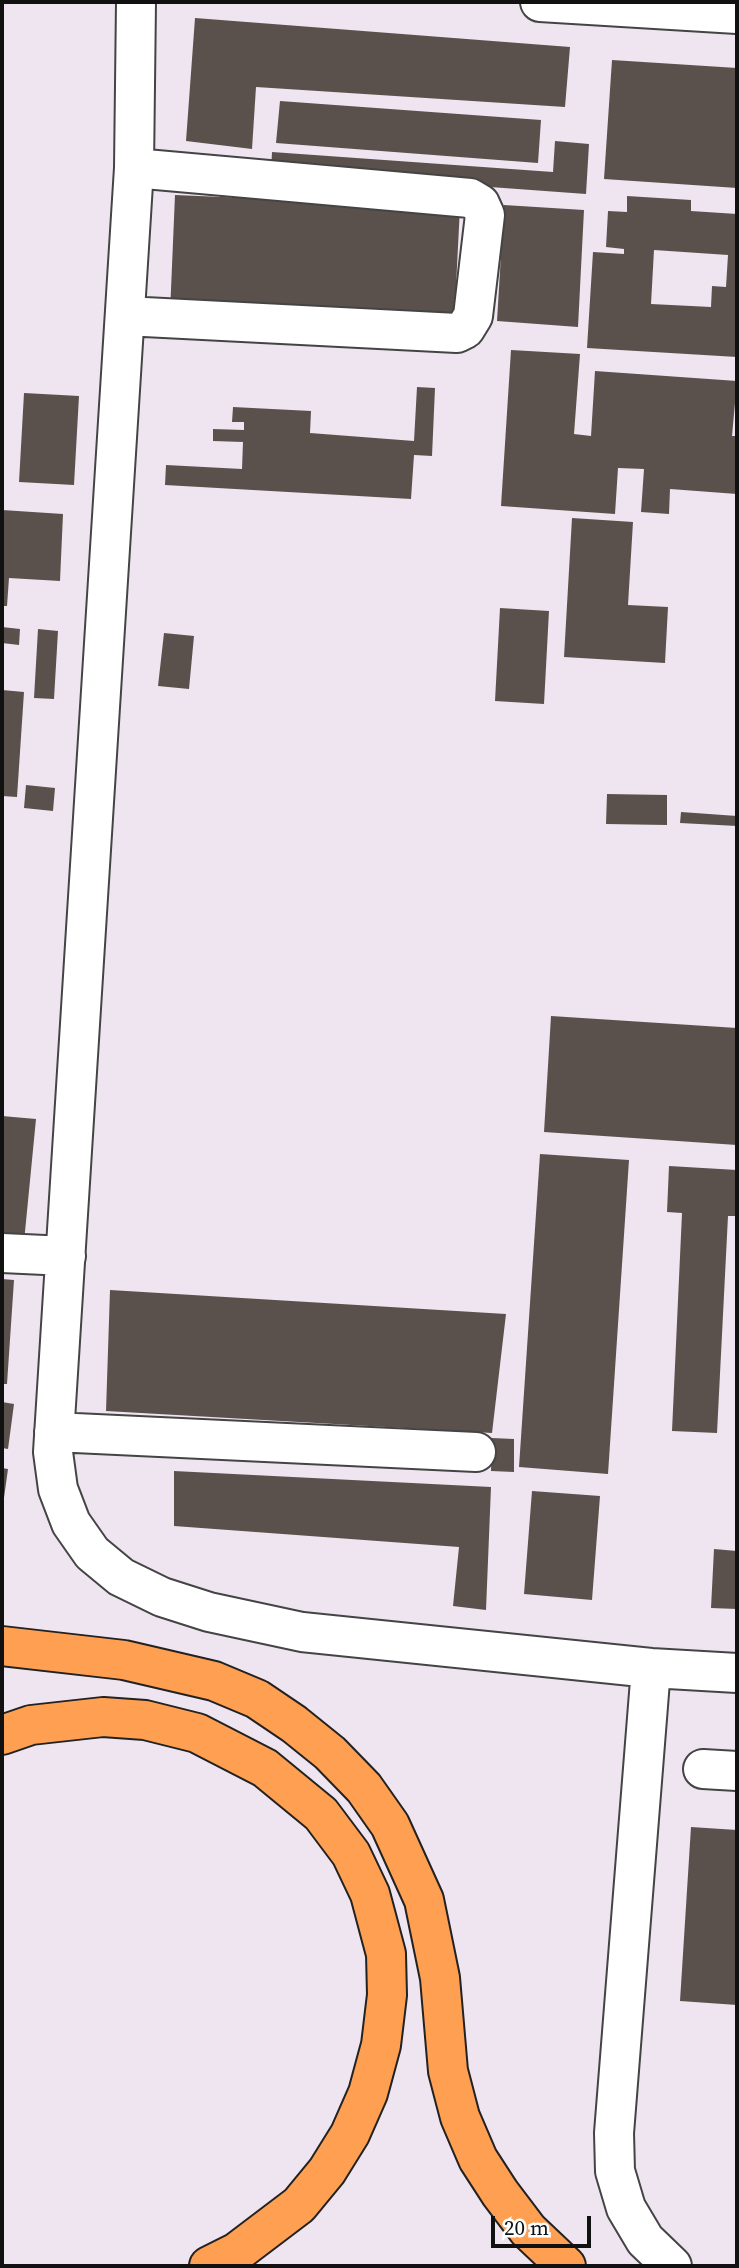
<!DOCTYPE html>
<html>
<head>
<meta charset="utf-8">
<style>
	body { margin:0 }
	#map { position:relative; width:739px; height:2268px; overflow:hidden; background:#fffdf4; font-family:"Source Serif 4",serif }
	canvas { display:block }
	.frame { position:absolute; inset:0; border:4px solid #111; pointer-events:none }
	.scale { position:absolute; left:491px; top:2216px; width:100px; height:32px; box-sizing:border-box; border:4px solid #111; border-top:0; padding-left:9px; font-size:21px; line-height:24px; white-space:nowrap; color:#111; -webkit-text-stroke:5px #fff; paint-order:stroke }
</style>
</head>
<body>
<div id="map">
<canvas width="739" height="2268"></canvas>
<div class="frame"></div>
<div class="scale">20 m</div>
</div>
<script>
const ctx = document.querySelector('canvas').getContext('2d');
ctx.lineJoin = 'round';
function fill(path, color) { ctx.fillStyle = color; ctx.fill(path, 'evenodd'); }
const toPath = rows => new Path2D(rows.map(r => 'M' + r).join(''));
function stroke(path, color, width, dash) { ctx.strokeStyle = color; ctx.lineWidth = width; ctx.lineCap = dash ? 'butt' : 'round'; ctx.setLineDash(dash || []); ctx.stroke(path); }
const industrial = toPath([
	[2,2,737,2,737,2266,2,2266]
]);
const building = toPath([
	[195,18,570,47,565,107,256,87,252,149,186,141],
	[612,60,737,68,737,188,604,179],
	[280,101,541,120,538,163,276,143],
	[555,141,589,144,586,194,271,171,272,152,553,172],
	[175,195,460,207,454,326,170,313],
	[627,196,691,200,691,211,737,214,737,357,587,348,593,252,624,254,624,249,606,247,608,211,627,212],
	[654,250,728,255,726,287,712,286,711,307,651,304],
	[504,205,584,210,578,327,497,321],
	[511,350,580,354,574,434,591,436,595,371,737,381,732,436,737,436,737,494,670,489,669,514,641,512,644,469,618,468,615,514,501,506],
	[417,387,435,388,432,456,414,455,411,499,165,485,166,465,242,469,243,442,213,441,213,429,244,430,244,422,232,422,233,407,311,411,310,433,414,441],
	[24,393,79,396,74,485,19,482],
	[2,510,63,514,60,581,9,578,7,606,2,606],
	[572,518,633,522,628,605,668,607,665,663,564,657],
	[500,608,549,611,544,704,495,701],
	[2,627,20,629,19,645,2,643],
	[38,629,58,631,54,699,34,698],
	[164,633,194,636,189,689,158,686],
	[2,690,24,692,17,797,2,796],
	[26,785,55,788,53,811,24,808],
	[607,794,667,795,667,825,606,824],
	[681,812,737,816,737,826,680,823],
	[551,1016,737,1028,737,1145,544,1132],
	[2,1116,36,1119,24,1242,2,1240],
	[540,1154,629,1160,608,1474,519,1467],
	[669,1166,737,1170,737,1216,728,1216,717,1433,672,1431,682,1213,667,1212],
	[2,1279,14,1280,7,1384,2,1384],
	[110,1290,506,1314,492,1433,106,1411],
	[2,1402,14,1404,8,1449,2,1448],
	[492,1438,514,1439,514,1472,491,1471],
	[2,1468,8,1469,3,1505,2,1505],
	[174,1471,491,1487,486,1610,453,1606,459,1547,174,1526],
	[532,1491,600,1496,592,1600,524,1594],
	[714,1549,737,1551,737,1609,711,1608],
	[691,1827,737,1830,737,2005,680,2001]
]);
const minor = toPath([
	[136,2,134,168,53,1452,58,1489,71,1523,92,1553,121,1577,162,1597,209,1612,302,1632,651,1668,737,1673],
	[540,2,737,14],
	[125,316,457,333,465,329,473,316,485,215,480,204,470,198,134,168],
	[2,1253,66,1256],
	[54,1432,476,1452],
	[651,1668,614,2133,615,2171,626,2208,645,2240,672,2266],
	[703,1769,737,1771]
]);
const highway = toPath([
	[2,1646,124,1660,214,1681,257,1699,294,1724,330,1753,364,1788,390,1825,424,1900,440,1978,448,2071,460,2117,478,2159,500,2193,528,2230,566,2266],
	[2,1735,31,1725,103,1717,145,1720,197,1733,265,1768,321,1814,351,1854,370,1894,386,1954,387,1995,381,2045,368,2093,350,2134,327,2171,299,2205,237,2252,209,2266]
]);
fill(industrial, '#eee5f0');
fill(building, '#5b514c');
stroke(minor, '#444', 42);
stroke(highway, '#222', 42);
stroke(minor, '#fff', 38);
stroke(highway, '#ff9f52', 38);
</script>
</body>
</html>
